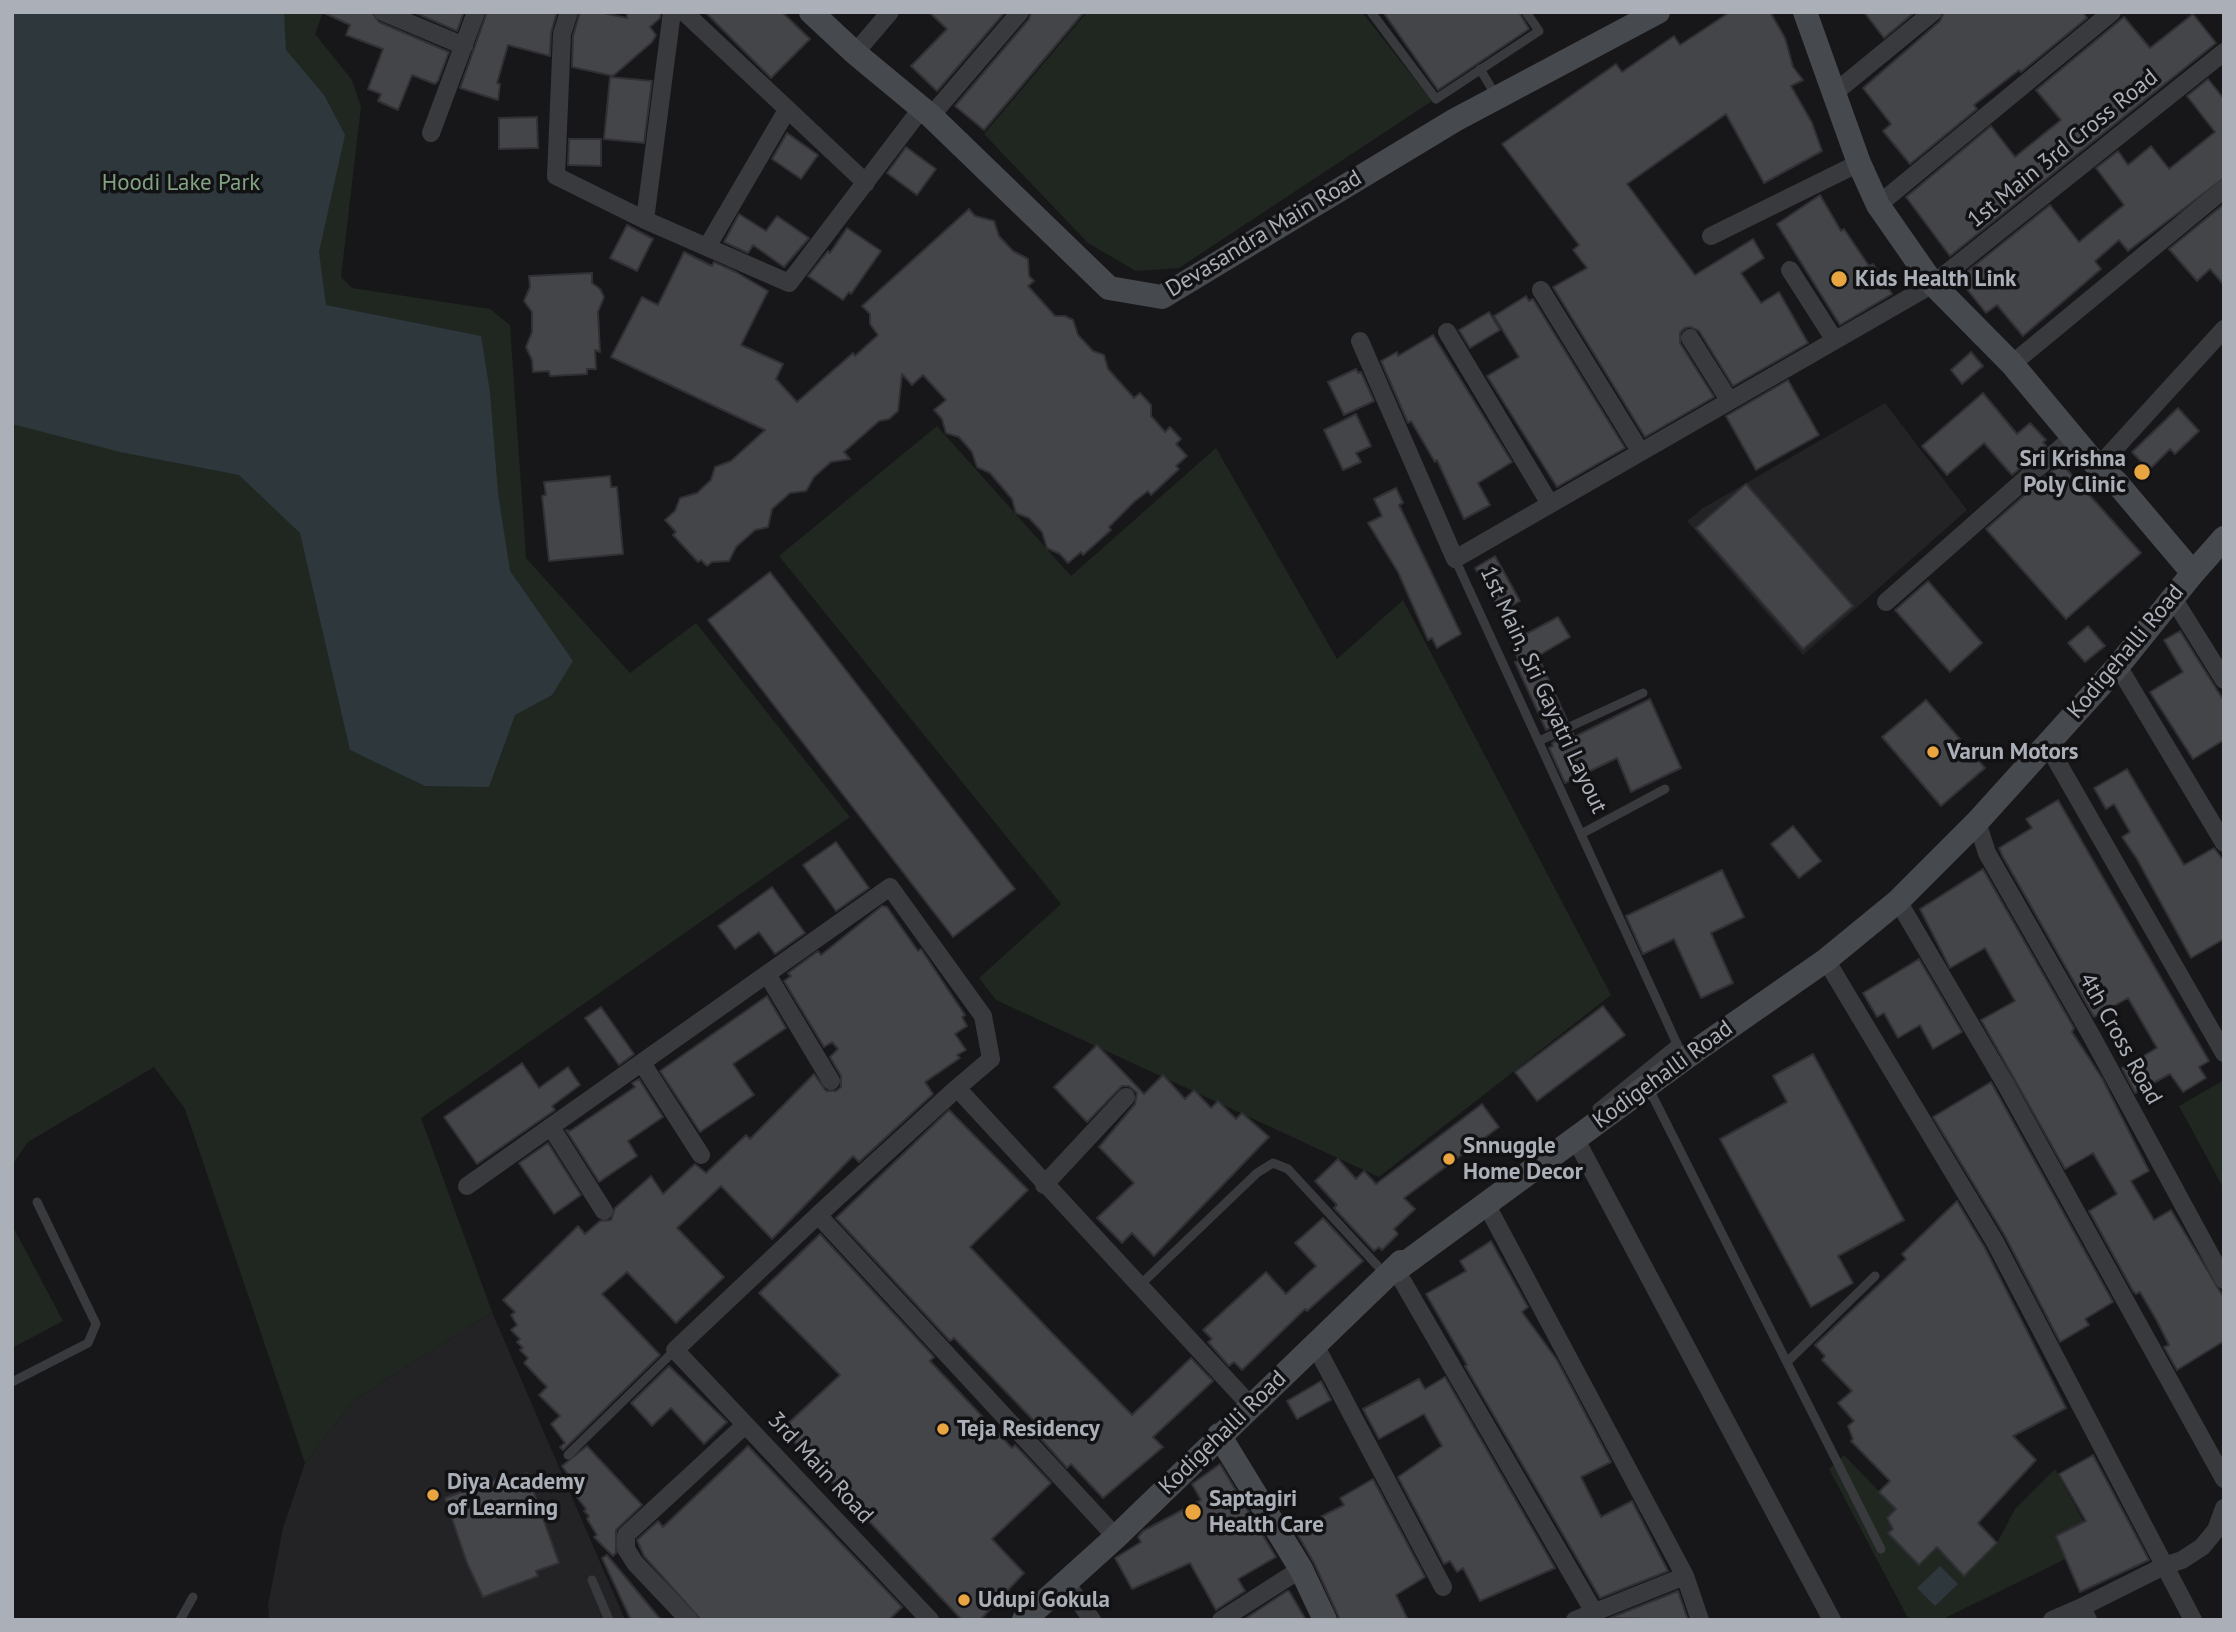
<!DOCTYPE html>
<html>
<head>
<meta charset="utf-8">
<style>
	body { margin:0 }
	#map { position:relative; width:2236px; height:1632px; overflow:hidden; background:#171719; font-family:"PT Sans",sans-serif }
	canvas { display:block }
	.frame { position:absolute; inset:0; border:14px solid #aaafb8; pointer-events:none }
</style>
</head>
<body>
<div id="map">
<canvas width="2236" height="1632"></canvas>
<div class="frame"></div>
</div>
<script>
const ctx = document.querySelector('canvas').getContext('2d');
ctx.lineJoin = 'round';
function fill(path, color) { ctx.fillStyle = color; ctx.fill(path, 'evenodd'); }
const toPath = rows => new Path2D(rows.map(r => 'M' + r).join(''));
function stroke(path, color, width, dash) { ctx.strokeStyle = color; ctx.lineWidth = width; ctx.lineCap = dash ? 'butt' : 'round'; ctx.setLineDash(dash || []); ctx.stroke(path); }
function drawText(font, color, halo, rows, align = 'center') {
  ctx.font = font + ' "PT Sans",sans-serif'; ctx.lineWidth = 7; ctx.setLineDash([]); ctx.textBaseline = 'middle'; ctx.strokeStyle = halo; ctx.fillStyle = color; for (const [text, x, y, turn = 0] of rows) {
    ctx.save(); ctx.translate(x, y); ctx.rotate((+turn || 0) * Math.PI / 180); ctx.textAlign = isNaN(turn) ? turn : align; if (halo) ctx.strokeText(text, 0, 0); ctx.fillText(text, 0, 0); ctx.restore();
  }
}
const built = toPath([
	[1885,403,1967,510,1803,655,1687,521,1703,508],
	[492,1312,625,1620,269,1620,268,1605,283,1528,305,1463,354,1400]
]);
const green = toPath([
	[12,12,323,12,315,34,352,80,361,107,341,277,352,288,490,309,510,325,526,558,630,673,696,623,850,817,421,1118,492,1312,354,1400,305,1463,185,1109,154,1067,28,1142,12,1165],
	[1087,12,1362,12,1432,101,1179,268,1136,271,1088,243,984,134],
	[937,426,1071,576,1216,448,1337,659,1403,600,1611,995,1379,1177,996,1000,979,978,1061,904,779,556],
	[2224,1080,2224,1189,2179,1106],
	[12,1225,63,1321,12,1348],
	[1844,1455,1896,1509,1887,1518,1919,1565,1939,1545,1965,1575,1997,1543,2015,1509,2055,1469,2096,1544,1941,1620,1909,1620,1829,1469]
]);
const water = toPath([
	[12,12,284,12,286,50,324,95,345,135,319,252,326,305,481,336,490,392,498,493,510,571,573,661,552,695,515,715,489,787,425,786,350,750,300,533,239,475,120,452,12,424],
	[1940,1566,1958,1584,1935,1606,1917,1588]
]);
const building = toPath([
	[322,12,372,12,379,22,449,52,438,81,435,84,412,75,398,110,378,101,381,94,368,89,383,49,346,35,350,25,322,12],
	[413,12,464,12,457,31,413,12],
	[487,12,557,12,551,33,550,56,508,45,497,83,500,84,498,100,460,88,487,12],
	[580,12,599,12,627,18,627,12,661,12,660,18,650,27,656,35,652,42,613,76,572,67,573,36,580,12],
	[705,12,782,12,810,39,771,78,705,12],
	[929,12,1005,12,937,91,911,66,947,29,929,12],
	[1031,12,1084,12,984,130,955,106,1029,19,1031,12],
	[1383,12,1519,12,1529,29,1438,90,1383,12],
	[1730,12,1770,12,1785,38,1793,67,1803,80,1791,86,1812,123,1822,151,1764,183,1726,114,1627,184,1695,275,1753,239,1764,258,1741,273,1761,303,1779,292,1808,343,1733,386,1699,331,1690,327,1685,328,1680,333,1680,343,1714,397,1645,437,1553,287,1587,268,1573,250,1579,245,1502,144,1616,64,1622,72,1674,36,1680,45,1730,12],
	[1864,12,1915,12,1884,38,1864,12],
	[1944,12,2083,12,2087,18,2021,72,2019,70,1974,105,1977,109,1910,164,1883,131,1891,124,1863,88,1940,21,1944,12],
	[2193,14,2216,43,1950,256,1906,197,1991,126,2015,157,2061,120,2036,90,2124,17,2150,48,2193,14],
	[610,77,652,81,644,143,604,139,610,77],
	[2208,79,2224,99,2224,178,2128,251,2119,240,2095,261,2101,269,2023,336,1997,305,1986,313,1962,283,1968,278,1964,274,2050,205,2079,242,2124,205,2096,168,2118,151,2128,165,2151,146,2169,169,2215,132,2187,96,2208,79],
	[537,117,538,148,499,149,499,118,537,117],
	[787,133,818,155,801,179,772,159,787,133],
	[569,139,601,139,601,166,568,165,569,139],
	[906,147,936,169,917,195,887,173,906,147],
	[1820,195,1841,231,1844,229,1869,266,1873,264,1892,294,1840,325,1777,224,1820,195],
	[2224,204,2224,285,2210,269,2197,281,2169,249,2224,204],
	[969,209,975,216,994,221,999,236,1013,251,1028,259,1029,276,1034,281,1028,286,1055,316,1065,316,1073,320,1078,335,1093,351,1104,355,1108,369,1134,398,1140,393,1151,405,1151,416,1165,432,1170,427,1181,439,1176,444,1187,456,1176,466,1179,469,1151,495,1148,491,1135,501,1109,527,1111,530,1083,555,1081,552,1068,563,1060,554,1047,548,1042,532,1029,518,1016,513,1012,499,990,473,977,467,972,452,959,437,946,433,942,419,934,410,946,400,923,375,912,385,902,374,898,411,889,419,879,421,844,452,850,459,831,462,814,477,806,491,790,493,772,509,768,527,755,530,736,547,729,561,712,562,707,566,701,560,698,562,673,535,676,532,665,520,675,511,680,498,697,493,711,480,715,467,731,461,765,430,611,357,642,297,658,305,684,252,712,266,714,262,736,272,768,291,741,345,783,364,776,379,797,402,853,353,855,356,878,335,870,324,870,314,862,306,969,209],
	[739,214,766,231,777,216,809,238,784,267,753,245,748,253,724,242,739,214],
	[627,225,653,239,637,271,610,258,627,225],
	[847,228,881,251,851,294,849,292,843,300,808,276,828,251,830,253,847,228],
	[592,273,592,283,600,289,604,297,598,312,600,352,595,350,596,369,587,369,587,374,550,376,549,371,533,372,532,360,526,347,532,332,532,312,524,301,530,287,529,276,592,273],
	[1526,296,1529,301,1533,299,1625,448,1557,487,1487,376,1519,357,1494,316,1526,296],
	[1489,312,1500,330,1470,348,1459,330,1489,312],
	[1433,335,1512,462,1478,483,1490,505,1464,519,1437,460,1435,462,1411,421,1408,423,1381,361,1397,352,1398,356,1433,335],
	[1971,352,1983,366,1962,384,1951,370,1971,352],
	[1356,369,1358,373,1361,372,1374,401,1344,415,1328,382,1356,369],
	[1788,380,1819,435,1756,470,1726,416,1788,380],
	[1983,393,2017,434,2030,423,2046,440,2043,442,2046,446,2012,475,1984,443,1947,475,1922,446,1983,393],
	[2178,408,2199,431,2175,454,2170,449,2149,470,2132,452,2178,408],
	[1356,414,1371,446,1356,453,1361,462,1343,470,1324,430,1356,414],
	[2061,463,2141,553,2066,619,1986,529,2061,463],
	[610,476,611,487,617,487,623,554,549,561,542,496,546,495,544,482,610,476],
	[1746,484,1853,606,1803,649,1696,528,1746,484],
	[1396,488,1403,503,1399,505,1461,634,1437,648,1432,638,1428,640,1398,572,1368,523,1382,516,1374,499,1396,488],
	[1495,556,1520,601,1501,612,1475,568,1495,556],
	[770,572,1015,889,953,937,708,620,770,572],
	[1928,581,1982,643,1950,672,1895,610,1928,581],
	[1558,617,1570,637,1538,656,1567,720,1546,730,1515,662,1519,661,1511,642,1558,617],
	[2088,626,2105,646,2085,662,2068,643,2088,626],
	[2180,631,2224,701,2224,740,2193,759,2150,692,2183,672,2164,640,2180,631],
	[1650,699,1681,768,1631,792,1617,758,1565,783,1549,748,1553,746,1552,743,1573,733,1574,737,1650,699],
	[1926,700,1985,768,1941,806,1882,737,1926,700],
	[2127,769,2184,865,2214,848,2224,861,2224,939,2191,958,2137,859,2122,837,2130,832,2114,804,2106,809,2094,788,2127,769],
	[2058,800,2209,1061,2199,1067,2206,1078,2183,1092,2170,1074,2135,1093,2122,1068,2157,1048,2128,998,2094,1017,2003,857,1999,848,2032,828,2026,819,2058,800],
	[1793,826,1821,861,1799,878,1771,844,1793,826],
	[836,842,869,888,836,911,803,865,836,842],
	[1983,869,2074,1028,2072,1032,2102,1078,2149,1171,2131,1181,2154,1220,2171,1210,2224,1298,2224,1341,2177,1370,2164,1347,2169,1345,2157,1321,2140,1292,2136,1294,2133,1291,2089,1211,2117,1194,2093,1153,2065,1169,1981,1020,2015,1001,1985,948,1950,968,1920,909,1983,869],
	[1722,870,1744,917,1711,933,1733,983,1701,998,1674,939,1643,954,1626,916,1722,870],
	[772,887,805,933,775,954,759,932,735,949,718,926,772,887],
	[882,906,887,907,918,951,921,949,965,1015,962,1017,967,1026,955,1034,966,1050,957,1055,960,1058,925,1082,933,1094,859,1162,853,1156,772,1239,721,1186,677,1228,724,1277,676,1323,627,1272,602,1294,660,1355,563,1450,560,1447,565,1443,551,1424,560,1416,539,1395,547,1387,524,1363,528,1358,520,1350,523,1348,517,1342,520,1339,511,1330,517,1325,511,1315,515,1312,503,1300,578,1226,585,1234,600,1221,611,1220,615,1208,651,1176,663,1194,695,1164,706,1173,746,1135,750,1139,814,1074,826,1091,836,1091,841,1087,841,1076,830,1057,838,1049,832,1042,824,1047,784,981,791,976,788,973,818,951,821,955,882,906],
	[1919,959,1962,1032,1933,1049,1920,1025,1898,1038,1884,1013,1877,1017,1863,993,1919,959],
	[767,996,786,1028,733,1064,754,1095,700,1132,660,1071,767,996],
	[1603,1006,1625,1035,1537,1101,1515,1072,1603,1006],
	[601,1007,634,1054,619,1065,585,1018,601,1007],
	[1097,1045,1144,1094,1163,1075,1185,1099,1194,1090,1211,1108,1218,1101,1236,1119,1242,1113,1269,1137,1154,1256,1132,1233,1122,1243,1097,1218,1134,1183,1099,1147,1135,1104,1137,1093,1129,1086,1122,1086,1087,1122,1054,1087,1097,1045],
	[1813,1054,1904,1220,1838,1256,1853,1283,1811,1307,1720,1139,1787,1102,1773,1076,1813,1054],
	[522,1063,539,1088,568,1067,580,1085,552,1106,555,1110,477,1164,444,1117,522,1063],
	[639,1079,663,1117,628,1141,637,1156,599,1182,566,1130,570,1131,635,1087,632,1083,639,1079],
	[1991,1082,2113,1302,2085,1319,2089,1325,2060,1342,2005,1236,1933,1117,1991,1082],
	[1482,1104,1499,1127,1404,1198,1415,1209,1394,1229,1398,1234,1382,1250,1379,1247,1374,1251,1334,1208,1337,1205,1315,1181,1338,1159,1356,1179,1364,1171,1376,1184,1482,1104],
	[949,1110,1028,1190,970,1247,1051,1332,1132,1415,1191,1358,1213,1381,1153,1437,1163,1447,1103,1498,1071,1464,1067,1468,1033,1430,1038,1425,954,1338,950,1341,836,1218,949,1110],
	[548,1143,581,1195,554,1214,519,1163,548,1143],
	[1957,1201,1985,1248,2066,1408,2013,1436,2036,1460,1978,1523,1997,1543,1964,1576,1937,1547,1919,1565,1888,1533,1893,1529,1887,1518,1896,1509,1879,1492,1890,1481,1851,1441,1853,1439,1848,1426,1854,1421,1838,1403,1852,1391,1822,1360,1825,1356,1815,1345,1906,1259,1902,1254,1957,1201],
	[1323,1218,1363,1261,1307,1311,1305,1309,1242,1370,1234,1362,1229,1366,1208,1342,1212,1339,1203,1330,1266,1272,1286,1294,1316,1266,1295,1243,1323,1218],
	[820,1234,934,1357,930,1361,1012,1448,1015,1445,1051,1483,992,1539,1024,1573,980,1620,962,1620,782,1429,840,1375,759,1293,820,1234],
	[1491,1241,1528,1307,1522,1312,1557,1360,1611,1462,1581,1477,1601,1517,1632,1501,1668,1571,1600,1598,1465,1366,1467,1365,1426,1294,1466,1271,1460,1261,1491,1241],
	[669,1366,727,1422,704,1444,671,1408,652,1426,631,1403,669,1366],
	[1445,1377,1555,1568,1480,1601,1463,1568,1457,1572,1450,1561,1444,1564,1398,1477,1442,1446,1424,1414,1379,1439,1363,1409,1419,1379,1425,1389,1445,1377],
	[1321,1381,1331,1400,1297,1419,1287,1401,1321,1381],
	[587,1446,642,1505,616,1530,616,1553,613,1556,594,1537,597,1535,587,1519,589,1516,584,1511,586,1509,576,1496,581,1492,562,1466,587,1446],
	[748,1446,902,1607,889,1620,701,1620,644,1556,637,1540,658,1521,663,1527,748,1446],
	[2093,1455,2149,1560,2080,1592,2056,1536,2086,1521,2059,1474,2093,1455],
	[1220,1464,1276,1557,1238,1579,1245,1591,1216,1610,1190,1563,1132,1589,1115,1558,1141,1542,1138,1537,1143,1531,1201,1500,1192,1484,1220,1464],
	[527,1473,559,1563,536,1571,538,1576,483,1597,467,1563,445,1498,500,1478,503,1484,527,1473],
	[1373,1479,1425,1577,1396,1595,1408,1620,1340,1620,1314,1563,1295,1530,1344,1505,1340,1498,1373,1479],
	[607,1555,661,1620,631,1620,602,1558,607,1555],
	[1289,1591,1306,1620,1243,1620,1287,1591,1289,1591],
	[1678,1591,1688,1620,1610,1618,1678,1591]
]);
const lane = toPath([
	[1371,12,1436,99,1539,31,1526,12],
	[1480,69,1496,96],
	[1455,559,1683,1057],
	[1539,741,1643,693],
	[1581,834,1665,789],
	[1649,1089,1881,1549],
	[1597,1108,1677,1043],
	[1139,1286,1257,1173,1273,1163,1288,1169,1386,1275],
	[1787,1362,1875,1276],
	[12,1382,88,1343,96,1324,37,1202],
	[568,1455,675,1350],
	[592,1580,609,1620],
	[180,1620,193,1597]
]);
const street = toPath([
	[383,12,464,46],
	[569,12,562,34,556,176,645,220],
	[672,12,645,220,789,283,921,109],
	[684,12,866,183],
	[855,53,890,12],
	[1833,94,1933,12],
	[931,116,1020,12],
	[431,133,476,12],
	[1878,205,2112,12],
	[1711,236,1859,163],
	[707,247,787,110],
	[1790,270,1834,339],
	[1541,290,1640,451],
	[1447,332,1550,504],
	[1690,338,1729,400],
	[1360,341,1455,559,1933,284,2224,52],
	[2012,364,2224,189],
	[2098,467,2224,329],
	[2173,598,2224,680],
	[1886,602,2073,437],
	[2118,666,2224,843],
	[2047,744,2224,1053],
	[1977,822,1987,853,2091,1035,2224,1280],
	[1898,901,2006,1085,2224,1479],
	[1826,960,1995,1242,2193,1620],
	[767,974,831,1081],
	[642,1063,701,1155],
	[551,1127,604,1211],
	[1575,1138,1832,1620],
	[1044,1185,1126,1097],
	[467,1186,890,887,983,1016,991,1059,957,1088],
	[1485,1202,1685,1576,1575,1620],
	[818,1215,957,1088,1251,1406],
	[1396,1270,1594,1612],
	[1315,1345,1443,1587],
	[1685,1576,1700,1620],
	[1065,1581,1092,1620],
	[689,1620,635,1563,626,1549,626,1535,745,1425],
	[930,1620,675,1350,818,1215,1116,1537],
	[1221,1620,1301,1569],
	[2052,1620,2082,1607],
	[2088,1620,2082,1607,2164,1566,2182,1560,2202,1547,2216,1530,2224,1508]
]);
const secondary = toPath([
	[811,12,855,53,931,116,1109,288,1162,297,1455,120,1658,12],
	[1805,12,1859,163,1878,205,1933,284,2012,364,2098,467,2116,482,2193,573,2224,538],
	[1219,1435,1301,1569,1325,1620],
	[1024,1620,1116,1537,1401,1262,1396,1270,1684,1059,1826,960,1898,901,1977,822,2118,666,2193,573]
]);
const markers = [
	[1839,279,9,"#e8a540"],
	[2142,472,9,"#e8a540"],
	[1933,752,7,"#e8a540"],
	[1449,1159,7,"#e8a540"],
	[943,1429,7,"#e8a540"],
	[433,1495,7,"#e8a540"],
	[1193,1512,9,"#e8a540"],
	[964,1600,7,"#e8a540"]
];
const streetNames = [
	["1st Main 3rd Cross Road",2063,149,-39],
	["Devasandra Main Road",1264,234,-31],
	["Kodigehalli Road",2126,652,-50],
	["1st Main, Sri Gayatri Layout",1543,690,65],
	["4th Cross Road",2120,1039,61],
	["Kodigehalli Road",1663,1075,-36],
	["Kodigehalli Road",1223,1433,-44],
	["3rd Main Road",820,1468,47]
];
const parkNames = [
	["Hoodi Lake Park",181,183]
];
const poiNames = [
	["Kids Health Link",1855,279],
	["Sri Krishna",2126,459,"right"],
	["Poly Clinic",2126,485,"right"],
	["Varun Motors",1947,752],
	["Snnuggle",1463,1146],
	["Home Decor",1463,1172],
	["Teja Residency",957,1429],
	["Diya Academy",447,1482],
	["of Learning",447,1508],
	["Saptagiri",1209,1499],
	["Health Care",1209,1525],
	["Udupi Gokula",978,1600]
];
fill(built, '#232326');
fill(green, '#1f2720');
fill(water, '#2e373c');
fill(building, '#444549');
stroke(building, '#313135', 2);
stroke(lane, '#383a3e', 9);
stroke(street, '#383a3e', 18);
stroke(secondary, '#46494e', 24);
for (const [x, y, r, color] of markers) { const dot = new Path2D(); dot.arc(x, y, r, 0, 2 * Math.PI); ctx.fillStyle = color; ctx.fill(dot); stroke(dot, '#121214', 2.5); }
drawText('23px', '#aaafb8', '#121214', streetNames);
drawText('23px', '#82a282', '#121214', parkNames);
drawText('bold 23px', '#aaafb8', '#121214', poiNames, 'left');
</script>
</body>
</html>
